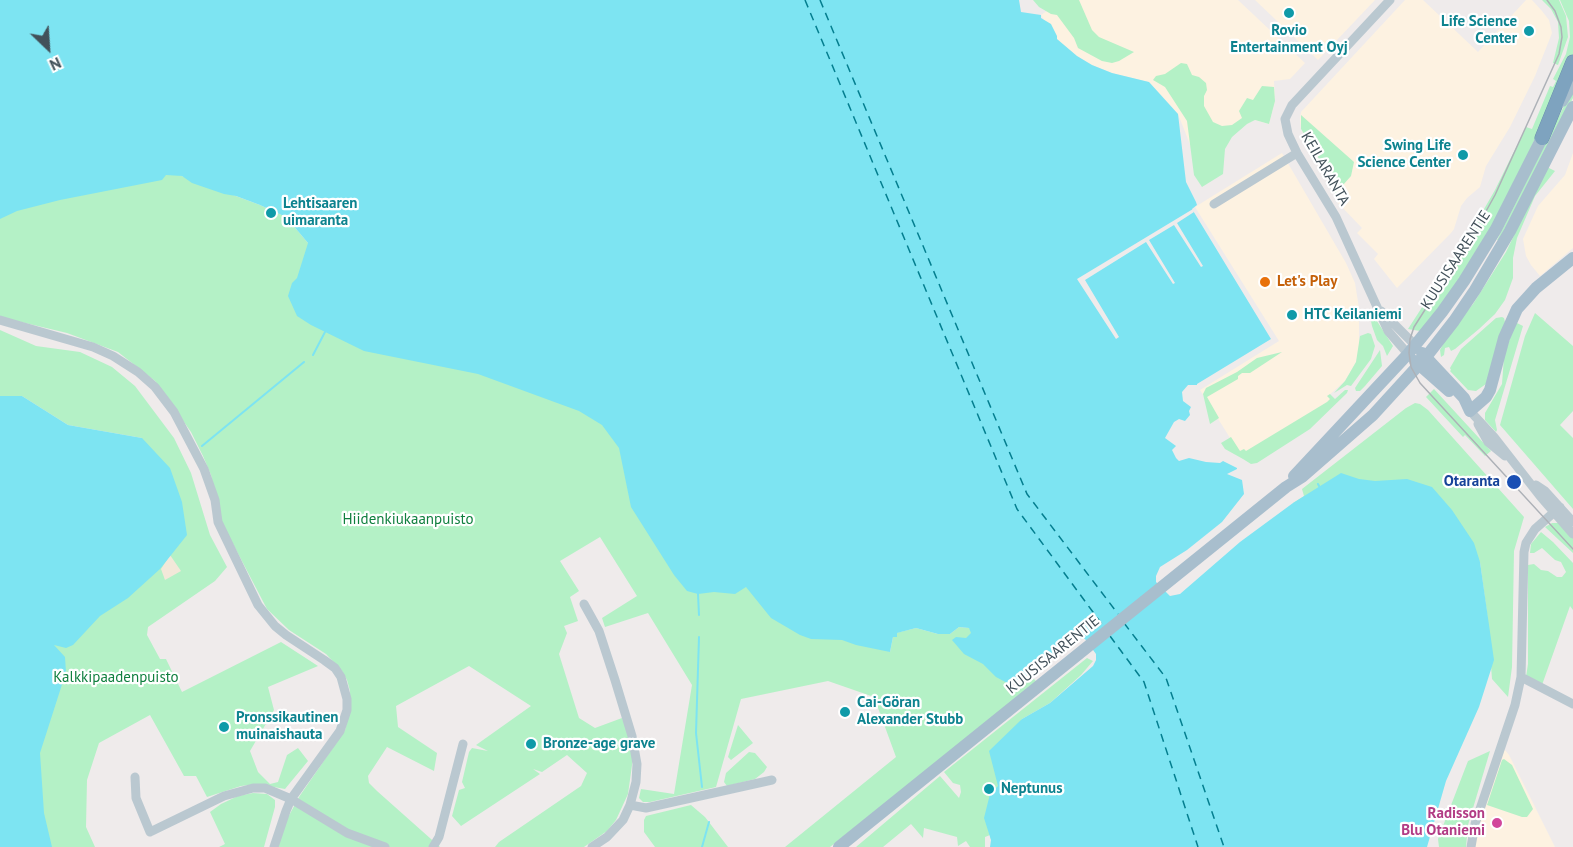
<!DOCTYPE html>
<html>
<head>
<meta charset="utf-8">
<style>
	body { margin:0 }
	#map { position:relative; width:1573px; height:847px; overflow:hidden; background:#efebeb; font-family:"PT Sans",sans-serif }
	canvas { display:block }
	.north { position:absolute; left:18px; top:18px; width:60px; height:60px; -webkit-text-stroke:4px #fff; paint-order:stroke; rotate:155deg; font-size:16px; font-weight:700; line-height:24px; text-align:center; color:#42515a }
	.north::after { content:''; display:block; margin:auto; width:21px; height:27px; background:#42515a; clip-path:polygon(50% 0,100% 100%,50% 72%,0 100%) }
</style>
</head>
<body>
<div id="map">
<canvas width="1573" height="847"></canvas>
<div class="north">N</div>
</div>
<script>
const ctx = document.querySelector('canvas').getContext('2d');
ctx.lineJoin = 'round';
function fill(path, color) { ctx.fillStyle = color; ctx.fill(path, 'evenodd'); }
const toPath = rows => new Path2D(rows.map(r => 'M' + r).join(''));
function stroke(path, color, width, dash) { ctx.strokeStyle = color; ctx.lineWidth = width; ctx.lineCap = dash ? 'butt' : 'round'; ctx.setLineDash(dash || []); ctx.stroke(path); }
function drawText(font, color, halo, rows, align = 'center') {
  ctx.font = font + ' "PT Sans",sans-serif'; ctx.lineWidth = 4.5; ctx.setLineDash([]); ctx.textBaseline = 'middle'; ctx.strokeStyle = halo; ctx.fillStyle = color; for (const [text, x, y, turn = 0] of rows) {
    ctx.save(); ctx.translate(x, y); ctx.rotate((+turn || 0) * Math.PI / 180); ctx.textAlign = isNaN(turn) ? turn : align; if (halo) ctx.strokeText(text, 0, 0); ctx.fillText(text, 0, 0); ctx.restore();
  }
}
const commercial = toPath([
	[1063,0,1238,0,1305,63,1290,79,1274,81,1275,101,1269,124,1255,120,1191,147,1178,114,1149,82,1112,73,1092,65,1077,56,1056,39,1041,15],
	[1255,0,1375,0,1318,60],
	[1405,0,1423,0,1478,52,1526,0,1532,0,1542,11,1549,20,1552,33,1535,76,1510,127,1486,166,1480,187,1467,198,1461,206,1454,229,1451,233,1397,288,1374,259,1378,254,1357,233,1362,228,1338,203,1330,177,1301,129,1300,119,1301,112],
	[1282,153,1346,263,1355,283,1359,308,1359,351,1356,362,1345,381,1328,396,1332,402,1242,457,1200,390,1279,341,1195,207],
	[1573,153,1573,248,1540,276,1531,265,1526,256,1523,239,1538,206,1565,175],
	[1501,745,1509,755,1555,847,1471,847]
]);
const green = toPath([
	[1033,0,1079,0,1092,30,1099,37,1134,52,1119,61,1112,63,1102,61,1078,48,1074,38,1057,15,1051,14,1039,7],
	[1542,0,1559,0,1566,16,1568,37,1558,65,1553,63,1559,38,1558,22,1551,9],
	[1560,0,1573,0,1573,54,1524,163,1497,217,1446,300,1420,331,1408,329,1472,230,1495,190,1526,127,1532,129,1550,86,1553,87,1556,81,1553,79,1566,54,1570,37,1569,21],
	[1181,63,1187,64,1192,75,1199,77,1206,83,1207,90,1204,96,1204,106,1213,122,1222,126,1232,125,1242,118,1239,111,1247,98,1253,100,1262,86,1274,87,1275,101,1269,124,1255,120,1247,124,1232,137,1225,149,1223,174,1202,187,1194,175,1187,121,1165,87,1153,80,1156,76,1165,74],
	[1573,88,1573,98,1500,241,1497,240],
	[1301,115,1354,162,1351,176,1335,194,1330,177,1301,129],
	[147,163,260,205,286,217,308,243,583,404,755,575,890,652,893,637,896,633,916,628,938,634,950,634,959,627,969,628,1033,669,1033,673,1019,678,1009,685,1015,688,1034,679,1037,682,830,847,785,847,896,757,874,697,828,681,741,699,716,787,650,802,643,802,639,798,641,789,674,794,692,685,648,613,605,627,602,618,637,596,600,537,560,561,579,591,570,597,578,621,564,626,567,633,559,654,579,718,595,728,622,718,629,736,633,758,628,794,616,820,607,831,584,847,495,847,499,842,581,786,587,773,567,755,542,772,533,769,540,774,461,826,452,816,459,790,465,788,462,782,469,752,472,748,488,751,476,745,531,706,469,666,396,706,398,727,437,753,434,771,387,747,368,776,369,783,377,791,440,847,278,847,286,821,299,797,345,730,350,709,350,691,347,680,342,671,326,654,289,630,267,609,221,521,211,475,203,456,191,432,155,381,118,352,67,333,0,317,0,186],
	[1547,167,1555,171,1535,196,1517,238,1513,258,1513,278,1505,300,1495,314,1479,329,1455,349,1451,351,1449,347,1445,348,1444,355,1441,357,1440,350,1449,333,1473,304,1506,252],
	[1535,313,1573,346,1573,411,1560,425,1573,438,1573,509,1500,425,1525,336],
	[1502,317,1504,318,1505,322,1486,384,1476,391,1468,390,1450,371,1451,370,1450,368,1461,349,1496,318],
	[1375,318,1393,346,1387,356,1383,346,1377,340,1372,326,1371,321],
	[1515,322,1523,326,1495,420,1497,430,1496,432,1485,420,1485,413,1502,384,1504,357],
	[0,330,36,346,80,352,112,367,135,386,174,438,191,473,210,535,227,567,215,581,148,627,147,635,160,659,166,659,182,692,281,642,318,666,268,687,274,710,250,751,258,772,270,784,278,782,287,755,298,748,308,761,285,789,257,784,241,786,207,797,196,776,184,776,150,715,99,743,87,780,86,827,95,847,16,847,34,771,54,645,142,438,68,425,22,396,0,396],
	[1368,333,1371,334,1375,346,1371,359,1351,386,1347,385,1334,393,1345,381,1356,362,1360,336],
	[1380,350,1382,366,1365,386,1360,391,1356,391,1355,388],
	[1282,352,1250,373,1242,373,1238,376,1238,379,1207,397,1219,418,1210,424,1203,394,1206,388,1237,372,1257,358],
	[1434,389,1491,451,1485,456,1465,435,1463,437,1426,397],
	[1345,390,1348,390,1347,393,1310,429,1257,463,1251,464,1243,459,1225,449,1221,443,1231,437,1240,451,1244,449,1246,451,1327,402,1330,399,1327,396,1330,394,1335,399],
	[1415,403,1420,404,1428,410,1524,517,1514,551,1512,667,1508,697,1492,679,1487,613,1480,562,1472,556,1293,503,1304,496,1302,489,1406,408],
	[1552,523,1559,523,1573,536,1573,553,1545,527],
	[1541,532,1553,542,1573,563,1573,610,1570,606,1542,685,1526,677,1528,664,1528,565,1534,564,1541,570,1548,571,1557,577,1562,577,1566,572,1561,562,1555,560,1542,548,1534,553,1530,553,1531,544],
	[1087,658,1093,661,1081,675,1050,703,1022,719,1011,747,991,840,990,835,985,837,985,847,970,847,966,841,958,846,957,837,924,828,923,838,911,824,883,847,856,847,940,776,959,798,961,792,960,785,953,783,944,772],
	[738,725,753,743,731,760,728,757],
	[1490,751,1468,825,1466,847,1439,847,1438,839,1468,761],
	[749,752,755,753,767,767,764,772,755,779,727,786,724,782,726,773],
	[1504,759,1512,765,1533,809,1527,817,1522,817,1487,805,1502,760],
	[253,793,267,794,275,800,275,807,264,847,219,847,225,844,210,812,221,804,238,796],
	[691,805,705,817,728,847,655,847,644,832,644,820,646,816]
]);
const sand = toPath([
	[170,555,181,571,165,580,161,569]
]);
const water = toPath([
	[0,0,1019,0,1021,12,1041,15,1041,18,1051,24,1057,36,1057,39,1077,56,1092,65,1112,73,1149,82,1178,114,1186,182,1196,202,1197,205,1192,209,1271,339,1197,384,1197,385,1188,385,1182,392,1183,401,1191,407,1189,411,1190,415,1185,421,1179,419,1174,422,1165,438,1176,446,1172,450,1176,458,1179,461,1189,458,1206,462,1220,463,1223,461,1237,468,1237,469,1227,474,1242,480,1244,494,1222,522,1187,550,1160,567,1156,576,1156,582,1170,596,1180,594,1240,542,1293,503,1341,473,1359,479,1375,481,1407,479,1432,487,1452,510,1474,543,1480,562,1494,660,1479,707,1446,781,1427,847,990,847,991,840,984,818,990,794,998,786,989,751,1022,719,1050,703,1093,666,1096,660,1096,654,1085,639,1077,638,1072,640,1045,664,1033,673,1009,684,996,677,983,664,964,654,952,640,956,637,966,638,971,633,969,628,959,627,950,634,938,634,916,628,897,633,897,637,893,637,890,652,856,645,842,640,811,639,800,635,771,618,746,587,735,594,714,592,698,594,687,591,674,575,631,507,619,448,602,425,579,411,478,374,364,351,311,325,297,316,288,296,292,283,297,278,308,243,286,217,260,205,236,196,224,194,192,183,182,176,166,175,162,180,60,200,17,211,0,219],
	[0,396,22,396,68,425,142,438,170,468,182,502,187,535,160,569,128,598,100,616,73,645,66,648,54,645,65,657,66,672,40,753,44,813,52,847,0,847]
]);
const pier = toPath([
	[1193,209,1194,212,1177,223,1203,266,1201,267,1174,225,1149,240,1175,283,1173,284,1146,242,1085,280,1119,337,1116,339,1077,279]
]);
const stream = toPath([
	[313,355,325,332],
	[202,446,304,362],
	[1318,484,1319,486],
	[698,594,699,615],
	[699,637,696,733,702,787],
	[702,847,709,822]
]);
const ferry = toPath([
	[805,0,1017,509,1104,627],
	[820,0,1027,494,1118,614],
	[1124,623,1166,678,1224,847],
	[1110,636,1144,682,1198,847]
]);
const minor = toPath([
	[1390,0,1292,105,1285,119,1288,134,1297,153,1336,217,1388,331,1408,354],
	[1214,204,1297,153],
	[1381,311,1415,345],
	[0,320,93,347,113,356,138,372,155,387,174,412,204,469,215,500,218,522,258,605,275,626,286,635,324,660,335,668,341,677,347,699,347,710,340,731,291,799,286,811,274,847],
	[1470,411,1494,437,1540,496,1573,534],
	[1478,424,1488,442,1505,456],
	[1536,485,1545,491,1573,522],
	[584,604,599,631,615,680,632,736,637,764,636,782,630,805,623,820,607,837,592,847],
	[1521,677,1573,704],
	[135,777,136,798,150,832,224,796,253,788,265,788,291,799,347,833,385,847],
	[630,805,646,808,772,780],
	[433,847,439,837,463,744],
	[1471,847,1475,824,1515,705,1521,677,1524,552,1526,543,1535,529,1560,507]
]);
const major = toPath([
	[1562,101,1573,83],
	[1422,353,1464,398,1470,411,1486,397,1490,390,1504,338,1517,309,1536,288,1573,258],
	[1415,361,1449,391],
	[1294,476,1408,354,1442,312,1464,281,1496,229,1545,132],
	[839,847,1286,487,1302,477,1373,415,1426,357,1454,321,1475,290,1510,231,1573,107]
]);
const highway = toPath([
	[1542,138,1573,62]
]);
const tram = toPath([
	[1547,0,1555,11,1561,27,1562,37,1559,54,1495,195,1474,233,1414,327,1410,339,1409,353,1411,367,1420,383,1573,549]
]);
const markers = [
	[1289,13,6,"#0f9aa8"],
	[1529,31,6,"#0f9aa8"],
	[1463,155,6,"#0f9aa8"],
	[271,213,6,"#0f9aa8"],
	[1265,282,6,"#e8710a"],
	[1292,315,6,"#0f9aa8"],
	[1514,482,8,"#1a4fb4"],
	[845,712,6,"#0f9aa8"],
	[224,727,6,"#0f9aa8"],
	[531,744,6,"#0f9aa8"],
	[989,789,6,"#0f9aa8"],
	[1497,823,6,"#d1479c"]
];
const cultureNames = [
	["Life Science",1517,22,"right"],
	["Center",1517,39,"right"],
	["Rovio",1289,31,"center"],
	["Entertainment Oyj",1289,48,"center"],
	["Swing Life",1451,146,"right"],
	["Science Center",1451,163,"right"],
	["Lehtisaaren",283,204],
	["uimaranta",283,221],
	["HTC Keilaniemi",1304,315],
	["Cai-Göran",857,703],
	["Alexander Stubb",857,720],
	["Pronssikautinen",236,718],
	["muinaishauta",236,735],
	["Bronze-age grave",543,744],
	["Neptunus",1001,789]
];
const streetNames = [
	["KEILARANTA",1325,169,60],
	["KUUSISAARENTIE",1456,260,-57],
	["KUUSISAARENTIE",1053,655,-39]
];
const foodNames = [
	["Let's Play",1277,282]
];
const transitNames = [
	["Otaranta",1500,482]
];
const parkNames = [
	["Hiidenkiukaanpuisto",408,520],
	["Kalkkipaadenpuisto",116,678]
];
const hotelNames = [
	["Radisson",1485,814],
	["Blu Otaniemi",1485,831]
];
fill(commercial, '#fdf2e1');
fill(green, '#b4f1c6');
fill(sand, '#f2e8d9');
fill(water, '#7de4f2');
fill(pier, '#efebeb');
stroke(stream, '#7de4f2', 2);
stroke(ferry, '#047e8f', 1.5, [8, 6]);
stroke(highway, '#698eab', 15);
stroke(minor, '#bac8d0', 9);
stroke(major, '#a8becd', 12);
stroke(highway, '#7ea3bf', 14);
stroke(tram, '#adb1b7', 1.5);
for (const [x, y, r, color] of markers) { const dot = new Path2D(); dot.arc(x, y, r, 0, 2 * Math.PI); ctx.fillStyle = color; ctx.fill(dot); stroke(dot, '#fff', 2); }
drawText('bold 15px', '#0d838f', '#fff', cultureNames, 'left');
drawText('15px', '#42515a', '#fff', streetNames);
drawText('bold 15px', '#c56008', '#fff', foodNames, 'left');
drawText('bold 15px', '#164399', '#fff', transitNames, 'right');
drawText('15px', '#0f7f3e', '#fff', parkNames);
drawText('bold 15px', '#b23c85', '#fff', hotelNames, 'right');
</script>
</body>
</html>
